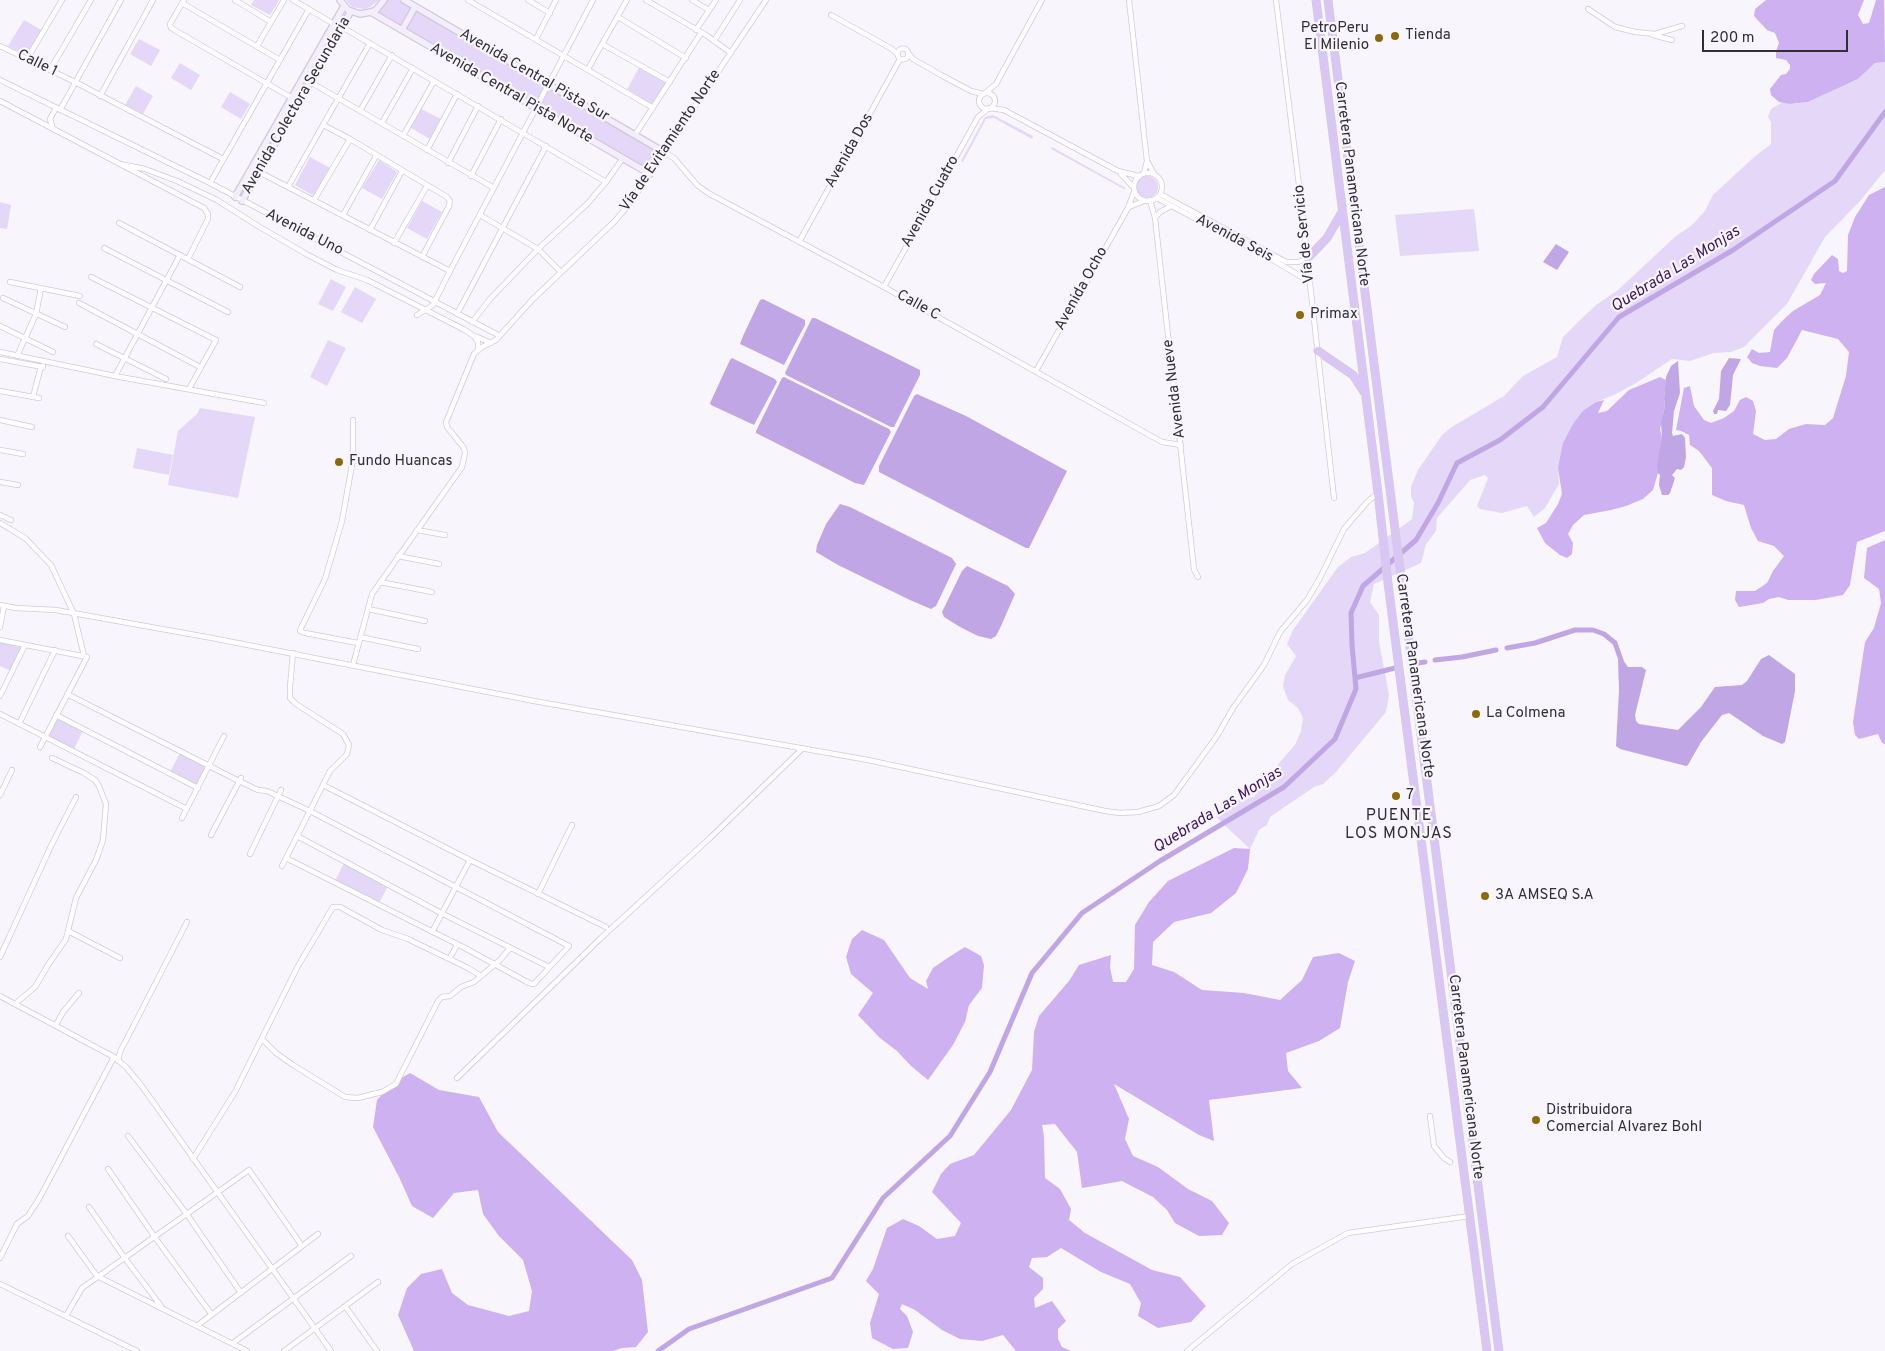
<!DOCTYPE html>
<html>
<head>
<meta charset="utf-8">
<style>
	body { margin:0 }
	#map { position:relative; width:1885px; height:1351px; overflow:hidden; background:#f8f5fd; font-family:Overpass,sans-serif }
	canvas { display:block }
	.scale { position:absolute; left:1702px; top:30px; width:146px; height:22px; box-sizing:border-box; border:2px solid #322e36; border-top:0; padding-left:6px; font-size:15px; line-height:18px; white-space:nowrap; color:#322e36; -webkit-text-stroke:4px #f8f5fd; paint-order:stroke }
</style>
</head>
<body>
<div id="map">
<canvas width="1885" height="1351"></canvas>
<div class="scale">200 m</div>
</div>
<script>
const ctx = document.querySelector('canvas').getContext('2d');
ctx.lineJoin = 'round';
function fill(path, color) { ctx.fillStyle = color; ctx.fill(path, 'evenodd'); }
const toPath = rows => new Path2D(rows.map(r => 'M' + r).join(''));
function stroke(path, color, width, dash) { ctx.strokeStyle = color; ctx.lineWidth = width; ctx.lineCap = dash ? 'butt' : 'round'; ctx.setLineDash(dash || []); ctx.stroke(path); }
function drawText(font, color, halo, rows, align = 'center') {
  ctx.font = font + ' Overpass,sans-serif'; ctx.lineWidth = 4.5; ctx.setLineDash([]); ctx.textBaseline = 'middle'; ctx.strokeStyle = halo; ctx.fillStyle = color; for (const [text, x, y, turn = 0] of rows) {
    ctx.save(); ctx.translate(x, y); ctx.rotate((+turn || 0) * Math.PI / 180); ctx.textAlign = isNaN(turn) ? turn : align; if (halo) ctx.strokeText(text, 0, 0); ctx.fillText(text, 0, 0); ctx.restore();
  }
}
const green = toPath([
	[254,0,279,0,270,15,251,5],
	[346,0,379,0,370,7,364,9,352,7],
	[386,0,400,0,410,6,410,10,402,24,397,25,376,12],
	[419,11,543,83,544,88,536,102,533,103,407,31,406,28,414,13],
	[345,13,346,15,308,78,308,76],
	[24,20,43,31,28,56,8,46],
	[139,39,160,50,151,66,130,54],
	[1885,62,1885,170,1861,200,1825,237,1787,304,1744,347,1731,352,1714,353,1690,361,1672,359,1636,383,1616,394,1596,402,1558,468,1559,484,1545,508,1534,517,1527,506,1502,513,1480,509,1477,506,1488,478,1485,475,1470,480,1437,518,1436,531,1426,544,1421,563,1374,584,1370,602,1379,615,1379,642,1389,695,1386,712,1336,772,1323,784,1314,787,1270,817,1267,825,1259,830,1250,849,1216,817,1237,800,1254,797,1280,762,1295,745,1301,731,1303,718,1298,708,1288,700,1283,686,1285,675,1296,656,1287,644,1293,630,1338,567,1351,557,1365,553,1412,519,1414,503,1411,496,1411,487,1418,470,1442,435,1452,427,1504,396,1523,376,1557,357,1563,337,1576,324,1596,305,1618,290,1676,236,1691,226,1705,211,1713,195,1753,158,1771,144,1771,122,1768,117,1771,109,1783,102,1794,104,1808,102,1858,79,1875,63],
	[180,63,200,75,191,90,171,78],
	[639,68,665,82,665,85,653,104,651,104,627,89],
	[136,86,153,96,143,114,125,105],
	[553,89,658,151,659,157,652,169,647,170,540,107,547,91],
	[230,92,250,104,241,119,221,107],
	[291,106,293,107,243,193,241,192],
	[421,109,441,119,430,139,411,128],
	[993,115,1033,136,1032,139,994,118,986,119,963,162,961,161,985,117],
	[1052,147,1120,185,1126,188,1124,189,1051,149],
	[310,157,330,168,314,196,295,185],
	[379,160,397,172,382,199,362,188],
	'1136 187a11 11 0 1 1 22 0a11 11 0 1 1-22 0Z',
	[422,201,442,212,427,239,407,228],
	[0,202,11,205,7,229,0,228],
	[1474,209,1479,251,1400,256,1395,215],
	[331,279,346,287,333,311,318,304],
	[355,287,376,299,362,323,341,312],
	[328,340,346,348,327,386,310,377],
	[200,408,255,417,238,498,168,485,178,431,197,414],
	[137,448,173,455,169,475,133,468],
	[0,642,22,646,23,648,11,671,0,666],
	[57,718,83,731,74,749,48,736],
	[180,753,206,766,197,785,170,772],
	[344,863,388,886,379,903,335,881]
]);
const forest = toPath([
	[1766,0,1864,0,1858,15,1863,24,1869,23,1876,0,1884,0,1885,62,1875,63,1858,79,1808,102,1790,104,1779,102,1771,95,1770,89,1781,75,1786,74,1790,69,1790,65,1786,60,1776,58,1776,51,1779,43,1775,33,1767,30,1754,16,1755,9],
	[1885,187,1885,531,1857,542,1850,585,1843,595,1816,600,1788,600,1779,597,1769,599,1763,603,1739,607,1735,600,1736,591,1755,591,1767,583,1773,571,1784,556,1774,546,1758,541,1751,528,1744,505,1726,501,1712,495,1712,468,1699,451,1690,445,1689,435,1681,431,1676,430,1684,388,1690,386,1694,406,1704,420,1711,423,1724,418,1734,411,1740,400,1746,397,1753,401,1756,411,1753,434,1765,440,1776,439,1789,429,1806,424,1825,425,1833,418,1846,376,1849,352,1838,339,1802,330,1787,358,1777,368,1760,366,1752,363,1747,357,1752,349,1759,353,1770,352,1774,330,1782,321,1793,311,1820,295,1826,283,1815,284,1811,280,1814,274,1832,255,1838,259,1839,271,1843,273,1847,271,1848,235,1855,217,1869,195],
	[1660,377,1666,380,1664,399,1665,406,1660,429,1662,437,1658,473,1653,490,1643,499,1626,506,1611,510,1584,515,1573,525,1568,534,1573,543,1572,554,1567,558,1560,555,1545,543,1537,528,1546,523,1558,504,1562,494,1558,468,1563,443,1573,424,1583,411,1596,402,1604,400,1598,413,1607,411,1629,390],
	[1885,540,1885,744,1882,743,1878,734,1859,739,1855,735,1853,722,1865,642,1874,628,1881,603,1879,589,1864,578,1867,548],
	[1234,848,1250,849,1248,869,1236,893,1211,913,1174,922,1153,942,1152,965,1174,972,1202,990,1244,993,1280,1000,1302,980,1313,957,1339,953,1355,961,1348,982,1340,1028,1319,1041,1286,1053,1288,1071,1302,1088,1209,1100,1214,1141,1199,1135,1114,1084,1129,1119,1125,1139,1133,1156,1158,1167,1188,1189,1212,1201,1229,1223,1222,1235,1199,1236,1175,1223,1167,1210,1153,1197,1122,1181,1082,1188,1077,1152,1055,1124,1042,1125,1044,1137,1045,1178,1060,1189,1071,1209,1069,1220,1085,1233,1152,1270,1180,1277,1206,1306,1191,1322,1158,1328,1138,1316,1141,1303,1130,1284,1101,1272,1061,1248,1047,1257,1032,1258,1029,1267,1043,1278,1043,1289,1034,1298,1035,1308,1052,1301,1066,1321,1058,1329,1058,1339,1062,1347,1071,1351,1016,1351,1003,1335,982,1341,960,1339,942,1330,915,1310,902,1304,900,1309,907,1316,913,1332,908,1348,893,1349,872,1338,870,1323,879,1294,866,1281,873,1269,887,1228,903,1219,919,1226,937,1239,955,1236,961,1223,932,1192,941,1174,950,1164,974,1155,1011,1110,1032,1070,1034,1032,1039,1016,1069,981,1079,965,1111,955,1110,967,1113,982,1126,982,1134,969,1135,925,1149,902,1168,881],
	[862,930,884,940,910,978,928,989,926,981,933,968,949,957,965,947,981,956,984,965,982,988,969,1005,965,1022,953,1045,928,1080,911,1066,897,1051,880,1038,858,1015,873,993,851,974,846,957,852,939],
	[410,1073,439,1090,479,1097,498,1132,632,1260,642,1280,648,1332,636,1347,622,1348,613,1351,414,1351,398,1315,407,1288,421,1274,442,1269,452,1293,468,1305,509,1316,529,1311,532,1291,523,1260,499,1236,483,1214,478,1190,454,1193,433,1218,412,1206,399,1177,373,1127,377,1100,393,1083]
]);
const water = toPath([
	[1556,244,1569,252,1557,270,1543,262],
	[763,299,805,320,805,325,784,365,740,344,743,336,760,300],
	[812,318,815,318,920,370,920,375,894,427,891,427,786,375,785,373],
	[732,358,775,379,777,382,754,425,711,405,710,403,730,360],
	[1729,358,1741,359,1733,375,1730,405,1726,411,1718,410,1717,414,1714,414,1713,411,1719,399,1721,371],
	[1678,361,1680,393,1674,411,1672,433,1673,436,1682,434,1685,438,1686,457,1684,467,1681,470,1677,469,1672,475,1675,478,1670,493,1668,495,1662,495,1659,485,1660,475,1658,473,1657,466,1662,437,1661,423,1665,406,1664,399,1666,377,1671,366],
	[784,377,889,429,891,432,864,485,855,483,756,433,756,431,782,378],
	[917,394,966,416,1067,471,1029,548,1026,548,879,472,879,466,914,396],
	[840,504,850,507,952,558,956,564,936,606,931,609,910,600,838,565,816,552,817,545,826,524],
	[967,566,1008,586,1015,594,1001,626,996,636,991,639,978,636,960,627,944,617,942,612,962,571],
	[1769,655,1795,674,1795,691,1785,742,1782,744,1763,736,1729,713,1722,715,1701,742,1688,765,1686,766,1620,749,1616,746,1619,691,1618,660,1623,660,1628,667,1642,667,1646,670,1635,715,1636,721,1639,724,1678,730,1701,707,1715,687,1742,685,1747,681,1761,659]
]);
const canal = toPath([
	[1507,648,1535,643,1575,630,1593,630,1604,634,1615,643,1621,660],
	[1435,660,1462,657,1496,650],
	[1418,663,1425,662],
	[1355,678,1395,668],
	[658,1351,689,1329,832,1278,883,1198,950,1136,990,1072,1032,973,1082,913,1160,861,1284,787,1335,739,1356,689,1352,645,1351,613,1363,586,1416,540,1438,503,1457,463,1500,440,1543,407,1619,317,1733,250,1835,181,1885,112]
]);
const street = toPath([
	[184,0,170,24,171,28,299,102],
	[235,0,271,22],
	[293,0,334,24],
	[468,0,653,108],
	[528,0,550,13],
	[646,0,706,35,731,53],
	[692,0,709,10],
	[1129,0,1147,161,1144,173],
	[1276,0,1299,185,1334,498],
	[182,3,280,60],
	[1588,9,1615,27,1635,32,1655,34,1682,26],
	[831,15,892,49,897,54],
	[618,17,686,58],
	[342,27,606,182],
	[696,30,716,0],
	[1653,35,1672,40],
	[536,39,556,0],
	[714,41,740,0],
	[602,44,670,82],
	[0,46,75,82,223,159],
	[257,46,284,0],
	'897.5 54a5.5 5.5 0 1 1 11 0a5.5 5.5 0 1 1-11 0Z',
	[908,53,913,59,941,75,971,91,983,94],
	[27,59,62,0],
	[588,69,627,0],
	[50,70,91,0],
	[0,80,210,183,500,336],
	[310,82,494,188],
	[985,93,996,84,1042,0],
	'979 101a8 8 0 1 1 16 0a8 8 0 1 1-16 0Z',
	[100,96,153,0],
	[0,101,204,208,208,214,208,219,188,259],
	[989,108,1004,110,1118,171,1138,176],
	[60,110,121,0],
	[360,111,392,55],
	[382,123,413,68],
	[323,125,370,43],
	[53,129,50,119,56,108],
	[635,135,701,33],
	[403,136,434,81],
	[350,139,447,197,450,201,449,206,422,257],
	[427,150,457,94],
	[664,152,674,158,697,185,708,193,884,287,1162,442,1181,445],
	[1147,161,1154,174],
	[448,163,478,106],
	[120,164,145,169,177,181,217,200,258,226,308,255,337,270,367,280,463,329,474,336,478,342,478,350],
	[259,172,450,271],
	'1134 187a14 14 0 1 1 28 0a14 14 0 1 1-28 0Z',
	[1121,174,1133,187],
	[471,176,501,119],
	[210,183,309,9],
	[288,187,323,125,350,139,314,200],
	[1160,194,1286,262,1298,262,1308,258],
	[1157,198,1273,260,1310,282],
	[1150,200,1155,218,1194,569,1198,577],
	[1129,207,1144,201],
	[343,215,376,156],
	[480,215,538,249,560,271],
	[1155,218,1160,212,1171,206],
	[119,223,240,287],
	[370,230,402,171],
	[799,242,900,59],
	[394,243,427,186],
	[104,248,228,312],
	[91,277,216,340,189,389],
	[10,282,80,296],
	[884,287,978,117,988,109],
	[3,298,65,327],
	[79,303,200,367],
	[457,314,546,146],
	[417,315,433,305,450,271,593,0],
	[472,322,490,299,538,249,587,204,606,182,623,158],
	[0,326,53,352],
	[475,336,491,343],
	[96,344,166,379],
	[0,352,120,377,264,403],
	[17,356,36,314,41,288],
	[0,359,43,367],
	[1036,371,1128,208,1134,192],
	[115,376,180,255],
	[0,391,39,398],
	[33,397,40,370,43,366],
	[0,420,32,427],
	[353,420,353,459,342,521,325,579,300,630,300,631,305,633,358,643],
	[0,450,23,454],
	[0,482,18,485],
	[0,515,11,520],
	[0,523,25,538,51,565,74,614,84,656],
	[417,530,445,535],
	[398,556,439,564],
	[380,582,432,592],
	[0,605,16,608,56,610,212,638,534,701,868,760,1105,811,1120,813,1138,812,1159,806,1174,795,1217,736,1233,708,1264,665,1280,632,1307,600,1320,578,1344,529,1367,502,1378,493],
	[368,609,425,621],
	[0,627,4,606],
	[360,637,418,649],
	[0,640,87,657,40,747],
	[353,665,372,594,462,467,465,453,464,448,447,427,446,422,474,354,482,347,496,340,532,300,615,221,630,203,766,0],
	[67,694,239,781,258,790,267,791,310,811,569,946,534,984,529,983,463,947,286,858],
	[0,696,25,645],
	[0,714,187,809],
	[56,715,198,788],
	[19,724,55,650],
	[323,785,470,860,606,927],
	[0,795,12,770],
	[182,818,224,736],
	[211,835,241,778],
	[297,836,443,914,549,967],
	[250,854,281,790],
	[282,866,330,771,347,754,349,745,343,734,296,704,290,698,290,687,293,653],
	[538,894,572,825],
	[68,931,120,958],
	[432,932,470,860],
	[451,956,457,945],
	[0,957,51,846,76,797],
	[0,996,114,1057,126,1067,141,1085,331,1351],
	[15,1004,35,987,48,965,66,939,76,898,96,860,103,840,106,804,99,786,95,780,84,773,52,758],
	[56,1025,63,1012,79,993],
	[262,1039,276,1053,293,1065,345,1097,358,1098,382,1092,396,1084,438,1001,442,997,450,996,461,987,474,982,500,960,510,948],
	[118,1061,120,1052,187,922],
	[457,1078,601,938,710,838,802,749],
	[1430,1116,1434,1146,1444,1158,1450,1162],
	[128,1136,186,1213,241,1293],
	[193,1159,235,1092,298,966,333,907,340,907,382,930,408,939,468,968,481,976],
	[108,1169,154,1236,212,1315],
	[89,1207,124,1257,161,1306],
	[68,1236,97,1276,247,1351],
	[0,1258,17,1224,28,1216,39,1199,114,1057],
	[0,1284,137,1351],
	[345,1306,377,1351],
	[66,1316,82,1288,249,1170,302,1246],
	[198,1325,318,1234],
	[233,1343,351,1256],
	[284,1351,378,1282],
	[1187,1351,1292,1264,1348,1233,1470,1216]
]);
const secondary = toPath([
	[340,0,348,10,360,14,371,12,376,10,384,0],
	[404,0,664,152],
	[371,12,650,174],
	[402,30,415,7],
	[235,197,344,6],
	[242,201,351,11]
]);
const highway = toPath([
	[1316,0,1378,493,1388,583,1487,1351],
	[1328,0,1499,1351],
	[1308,258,1327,238,1342,212],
	[1318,351,1353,375,1364,392]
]);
const markers = [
	[1395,36,5,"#8c6a0c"],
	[1379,38,5,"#8c6a0c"],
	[1300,315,5,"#8c6a0c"],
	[339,462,5,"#8c6a0c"],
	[1476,714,5,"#8c6a0c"],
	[1396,796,5,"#8c6a0c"],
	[1485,896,5,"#8c6a0c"],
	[1536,1120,5,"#8c6a0c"]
];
const poiNames = [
	["PetroPeru",1369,29,"right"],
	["El Milenio",1369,46,"right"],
	["Tienda",1405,36],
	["Primax",1310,315],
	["Fundo Huancas",349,462],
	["La Colmena",1486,714],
	["7",1406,796],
	["3A AMSEQ S.A",1495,896],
	["Distribuidora",1546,1111],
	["Comercial Alvarez Bohl",1546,1128]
];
const streetNames = [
	["Calle 1",37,64,26],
	["Avenida Central Pista Sur",534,76,30],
	["Avenida Central Pista Norte",511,94,30],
	["Avenida Colectora Secundaria",297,106,-60],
	["Vía de Evitamiento Norte",671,141,-56],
	["Avenida Dos",850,151,-61],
	["Carretera Panamericana Norte",1351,184,83],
	["Avenida Cuatro",931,202,-61],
	["Avenida Uno",304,233,27],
	["Vía de Servicio",1305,234,-96],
	["Avenida Seis",1234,239,28],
	["Avenida Ocho",1082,289,-61],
	["Calle C",918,306,29],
	["Avenida Nueve",1175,389,-97],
	["Carretera Panamericana Norte",1414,676,82],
	["Carretera Panamericana Norte",1465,1077,83]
];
const waterNames = [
	["Quebrada Las Monjas",1676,270,-32],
	["Quebrada Las Monjas",1218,811,-32]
];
const neighbourhoodNames = [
	["PUENTE",1399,817],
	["LOS MONJAS",1399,835]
];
fill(green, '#e4d7f7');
fill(forest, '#cdb1f1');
fill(water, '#c1a6e5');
stroke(canal, '#c1a6e5', 5);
stroke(street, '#d1c9dd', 6);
stroke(secondary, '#d1c9dd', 8);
stroke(highway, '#d2d1d3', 9);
stroke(street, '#fff', 4.5);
stroke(secondary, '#f4eefc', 5.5);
stroke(highway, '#d9c6f5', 8);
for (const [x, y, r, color] of markers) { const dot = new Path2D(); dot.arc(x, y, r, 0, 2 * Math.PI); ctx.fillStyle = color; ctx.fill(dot); stroke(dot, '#f8f5fd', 2); }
drawText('15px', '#322e36', '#f8f5fd', poiNames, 'left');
drawText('15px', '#322e36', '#f8f5fd', streetNames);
drawText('italic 16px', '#3d165f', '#f8f5fd', waterNames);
ctx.letterSpacing = '1px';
drawText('16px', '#322e36', '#f8f5fd', neighbourhoodNames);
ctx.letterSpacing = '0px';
</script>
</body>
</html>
